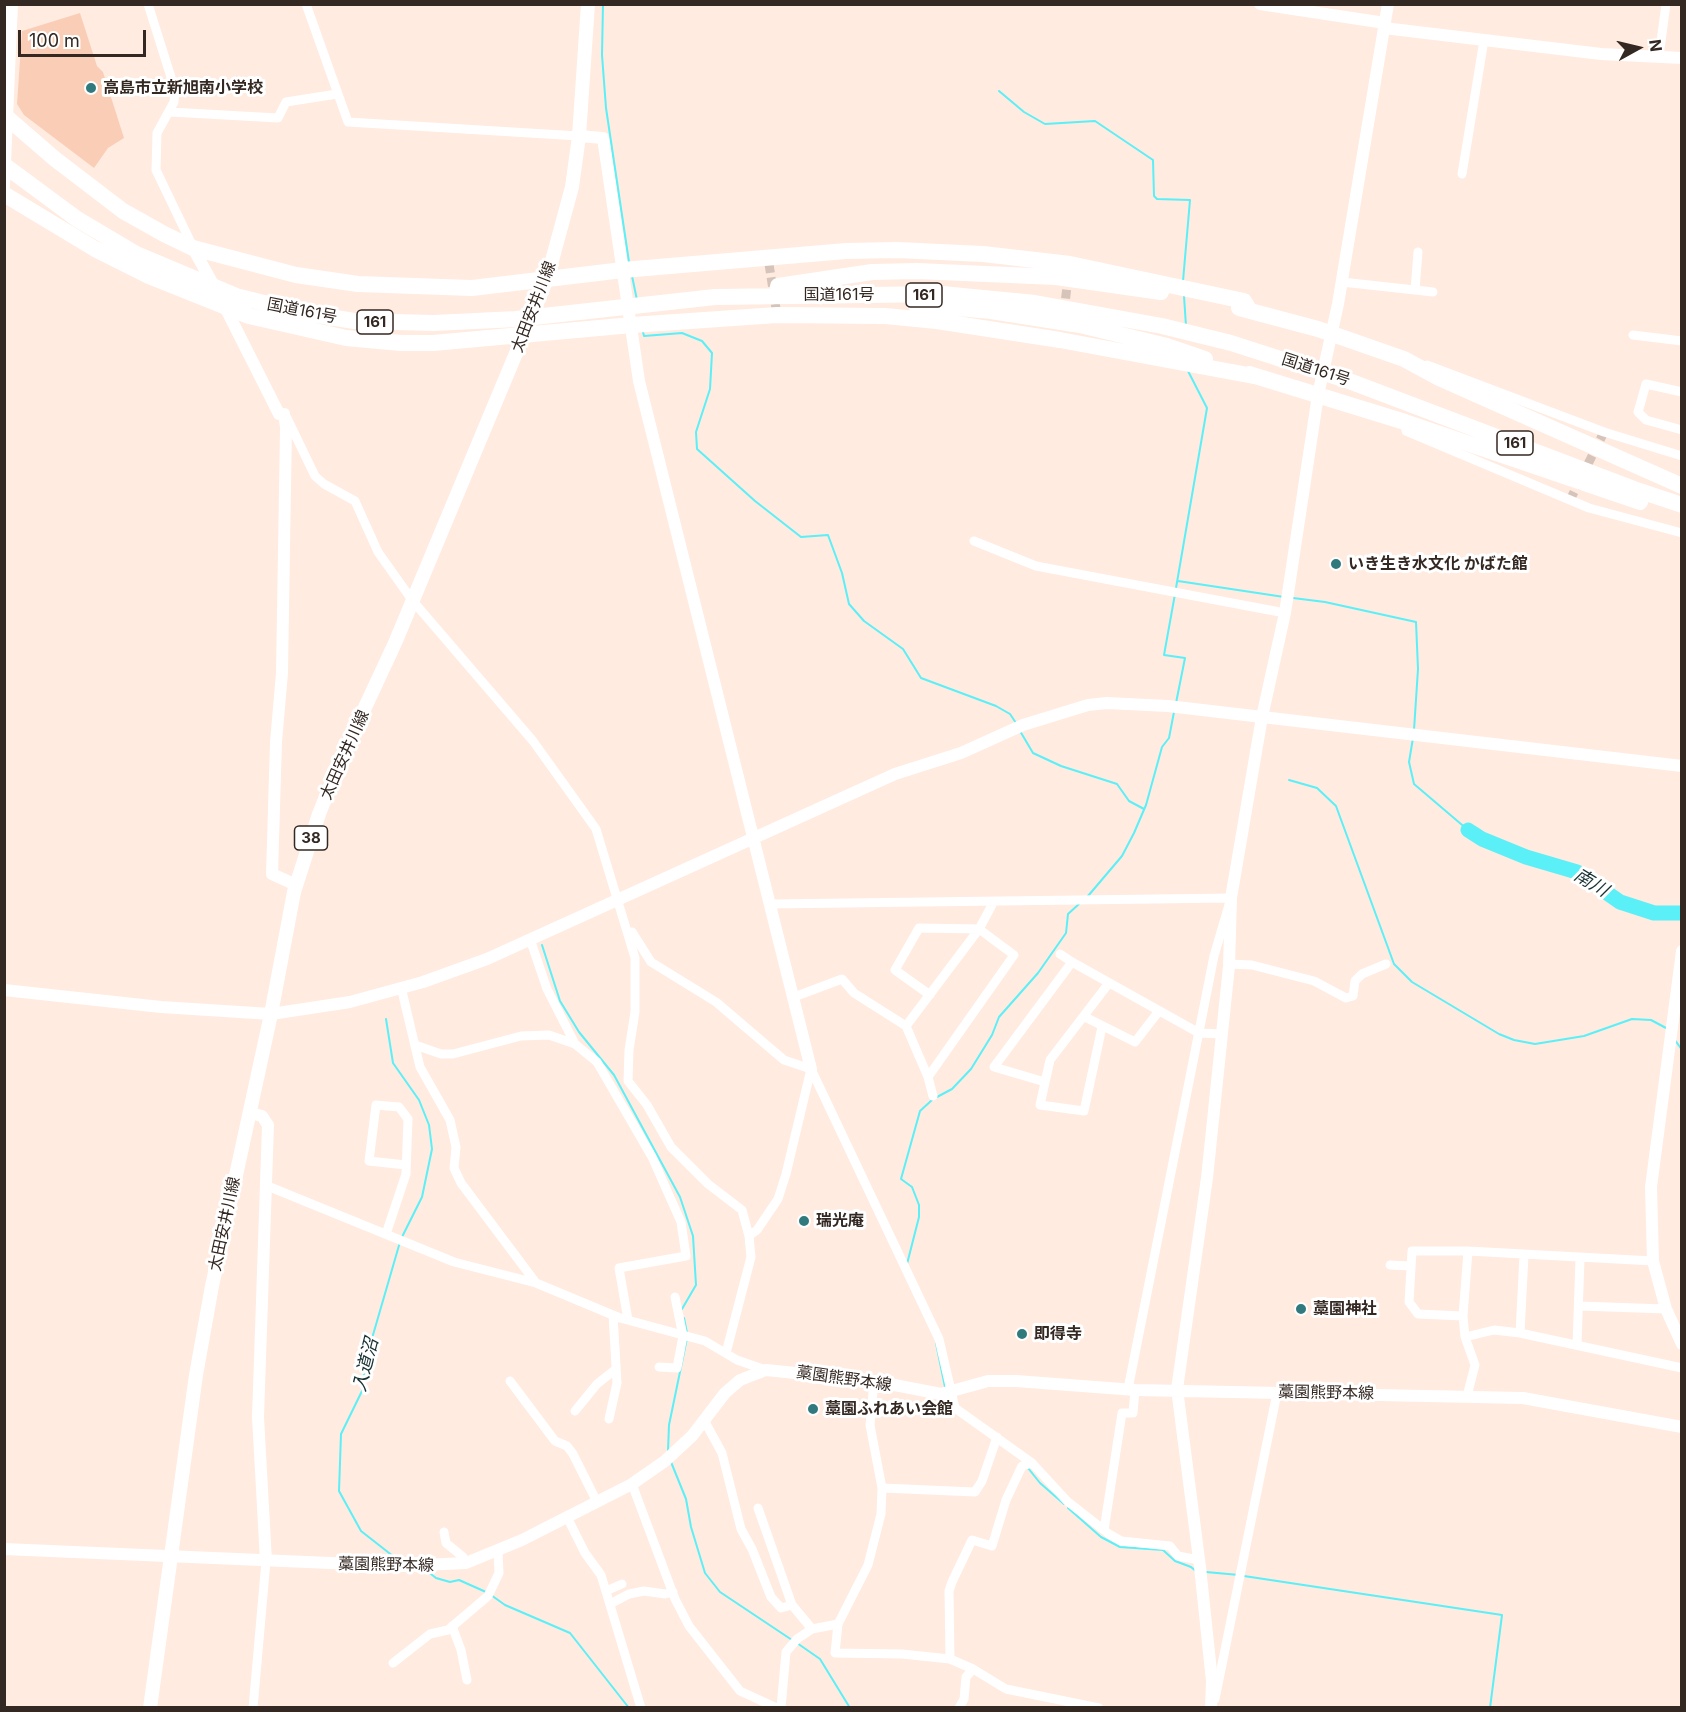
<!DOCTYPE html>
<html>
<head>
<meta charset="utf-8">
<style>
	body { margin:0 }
	#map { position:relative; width:1686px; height:1712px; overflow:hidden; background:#ffebe0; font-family:Inter,sans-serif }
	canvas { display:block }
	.frame { position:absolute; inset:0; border:6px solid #342822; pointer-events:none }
	.north { position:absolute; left:1608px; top:18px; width:60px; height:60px; -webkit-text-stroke:4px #fff; paint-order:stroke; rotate:82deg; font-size:16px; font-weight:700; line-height:24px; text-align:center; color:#342822 }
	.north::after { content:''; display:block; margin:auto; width:21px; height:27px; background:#342822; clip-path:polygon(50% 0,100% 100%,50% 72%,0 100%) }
	.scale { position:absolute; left:18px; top:30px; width:128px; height:27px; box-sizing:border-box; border:3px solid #342822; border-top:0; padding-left:8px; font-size:18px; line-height:21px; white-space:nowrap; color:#342822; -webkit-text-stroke:4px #fff; paint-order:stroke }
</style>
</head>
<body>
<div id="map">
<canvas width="1686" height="1712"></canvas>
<div class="frame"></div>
<div class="north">N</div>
<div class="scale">100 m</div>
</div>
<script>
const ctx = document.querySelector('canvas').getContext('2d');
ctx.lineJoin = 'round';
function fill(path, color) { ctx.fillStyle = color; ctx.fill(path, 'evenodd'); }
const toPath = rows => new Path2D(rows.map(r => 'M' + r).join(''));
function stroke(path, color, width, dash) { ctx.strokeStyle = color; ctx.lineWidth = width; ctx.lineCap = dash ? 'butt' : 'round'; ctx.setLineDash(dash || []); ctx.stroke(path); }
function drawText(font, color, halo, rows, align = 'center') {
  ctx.font = font + ' Inter,"Noto Sans JP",sans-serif'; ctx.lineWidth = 6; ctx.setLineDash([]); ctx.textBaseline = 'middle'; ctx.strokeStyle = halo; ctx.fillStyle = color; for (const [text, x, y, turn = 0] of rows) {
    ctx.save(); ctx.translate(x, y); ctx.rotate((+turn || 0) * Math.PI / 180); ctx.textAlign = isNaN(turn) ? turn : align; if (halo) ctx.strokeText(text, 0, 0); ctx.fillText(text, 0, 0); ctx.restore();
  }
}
const green = toPath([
	[80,13,97,66,103,72,124,138,108,148,94,168,24,115,17,104,22,31]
]);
const stream = toPath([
	[603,4,602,55,606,108,629,262],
	[999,91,1024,112,1045,124,1095,121,1153,160,1154,196,1157,199,1190,200,1183,281],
	[632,276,637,300],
	[1184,296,1186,326],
	[643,332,644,336,682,333,702,341,712,353,710,389,696,432,697,449,755,501,801,537,828,535,842,573,849,604,864,621,903,649,921,678,996,706,1010,714,1016,723],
	[1178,581,1284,597],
	[1176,588,1207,408,1188,371],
	[1175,594,1164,655,1185,658,1176,703],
	[1293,598,1325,602,1416,622,1418,669,1414,730],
	[1020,731,1033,753,1061,766,1117,784,1129,801,1144,809],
	[1413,738,1409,762,1414,784,1468,830],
	[1289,780,1317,788,1336,806,1394,964,1412,982,1499,1034,1514,1040,1535,1044,1584,1036,1632,1019,1651,1020,1666,1028],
	[1088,896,1122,856,1134,833,1146,805,1162,747,1169,738,1174,712],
	[542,945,560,1001,579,1032,614,1075,680,1197,693,1236,696,1285,682,1309],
	[386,1019,393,1063,419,1100,429,1125,432,1149,422,1197,402,1237],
	[1675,1040,1682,1050],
	[937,1097,952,1089,971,1069,992,1035,999,1017,1038,973,1066,933,1068,914,1079,904],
	[400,1242,366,1359,362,1391,341,1434,339,1491,361,1531,398,1560,413,1559],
	[907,1264,919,1217,919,1205,912,1187,901,1179,920,1111,932,1100],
	[684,1318,687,1333],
	[936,1343,945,1387],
	[668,1451,669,1425,687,1338],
	[671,1462,686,1499,691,1527,705,1573,720,1592,792,1640],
	[1028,1468,1040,1483,1064,1504],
	[1068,1508,1101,1537,1120,1547,1163,1550,1175,1561,1191,1567,1197,1572],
	[426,1570,436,1578,450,1582,459,1580,486,1592],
	[1206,1572,1239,1575],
	[1244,1576,1502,1615,1490,1708],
	[491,1595,505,1605,570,1633,629,1708],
	[797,1643,820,1659,850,1708]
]);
const river = toPath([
	[1468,830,1482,839,1526,857,1577,872,1620,902,1654,913,1682,913]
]);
const streetTunnel = toPath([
	[769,264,777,315],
	[1064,312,1068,278],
	[1570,500,1604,432]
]);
const street = toPath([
	[148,4,175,90,174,102,157,133,156,170,192,245],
	[306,4,348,122,579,136],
	[1659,56,1666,4],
	[170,112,278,118,286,102,337,94],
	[1462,174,1484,40],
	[1342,282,1433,292],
	[1415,290,1418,252],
	[1633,335,1682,341],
	[1427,365,1604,432,1682,456],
	[1682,392,1646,384,1638,412,1646,420,1682,430],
	[287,418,315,476,324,484,355,501,378,552,412,600,533,741,596,829,635,958,635,1012,629,1050,628,1081,647,1105,671,1147,708,1184,742,1210,749,1236,751,1257,726,1353],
	[1405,422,1406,431,1589,508,1682,533],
	[974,541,1036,566,1285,613],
	[770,904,1231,898,1214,956,1128,1389],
	[632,932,651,962,716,1002,784,1060,811,1069,939,1339,955,1408,1032,1463,1067,1501,1109,1534,1121,1541,1170,1546,1178,1556,1199,1560],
	[530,939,547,989,575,1044],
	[1060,954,1072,962],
	[1229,964,1252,965,1314,981,1346,998,1353,996,1355,981,1362,974,1386,964],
	[401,987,420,1067,450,1120,456,1147,454,1168,461,1183,536,1283],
	[794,997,842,979,854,993,906,1026,928,1077,933,1096],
	[1085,1017,1135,1042,1159,1011],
	[906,1026,979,929,994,901],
	[1102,1027,1084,1111,1040,1105,1050,1060,1109,983],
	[415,1045,441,1054,453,1054,521,1036,549,1035,575,1044,597,1062,652,1157,681,1222,686,1256,619,1268,628,1320],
	[928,1077,1014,955,979,929,919,928,895,970,930,995],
	[1045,1082,994,1067,1072,962,1199,1033,1222,1034],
	[265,1185,454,1262,536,1283,620,1318,705,1341,737,1360,766,1370],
	[386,1234,406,1174,408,1119,399,1107,376,1105,369,1161,406,1165],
	[749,1236,757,1230,778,1199,786,1174,811,1069],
	[1390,1265,1410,1266],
	[1579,1306,1666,1309],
	[1463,1316,1418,1314,1409,1302,1412,1251,1468,1251,1653,1261],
	[1520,1333,1524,1255],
	[1465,1337,1494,1330,1520,1333,1682,1368],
	[1577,1345,1580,1259],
	[659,1367,677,1368,683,1336,675,1297],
	[510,1381,555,1441,567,1446,573,1454,597,1502],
	[874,1381,870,1425,882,1488,881,1514,868,1565,838,1624,835,1653,902,1654,950,1659,973,1669,1006,1689,1099,1708],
	[1467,1396,1475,1365,1465,1337,1463,1316,1468,1251],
	[575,1411,597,1384,616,1369],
	[609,1419,617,1383,613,1315],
	[704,1420,722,1453,741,1529,752,1549,771,1597,781,1608,792,1605,812,1629],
	[632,1484,675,1599,689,1626,740,1691,777,1708],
	[882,1488,975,1492,982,1481,997,1437],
	[758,1508,792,1605],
	[567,1517,585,1553,601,1575,641,1708],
	[1104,1530,1122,1413,1133,1413,1135,1390],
	[444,1532,446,1543,463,1557,466,1563],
	[606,1591,622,1584],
	[610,1604,629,1594,644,1591,665,1594,673,1592],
	[452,1626,461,1650,467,1680],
	[950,1659,949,1591,952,1582,972,1540,992,1546,1006,1500,1022,1466,1032,1463],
	[393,1663,430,1634,448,1630,488,1596,499,1573,498,1551],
	[1215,1699,1277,1393],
	[253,1708,266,1561],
	[781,1708,786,1652,797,1639,812,1629,838,1624],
	[959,1708,964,1699,966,1677,973,1669]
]);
const secondary = toPath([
	[1260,4,1385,23],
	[1384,28,1601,54,1682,58],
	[579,136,603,138,639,381,811,1069],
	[4,186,12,4],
	[193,248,215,288],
	[223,303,279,414,284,414,286,427,282,673,276,742,272,874,296,885],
	[1682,951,1651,1187,1653,1261,1666,1309,1682,1344],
	[4,990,161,1007,271,1014,350,1002,423,982,487,959,895,774,961,753,1023,725,1088,705,1107,703,1168,706,1682,766],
	[250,1113,262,1116,268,1125,258,1417,266,1561],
	[4,1549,400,1566,466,1563,522,1540,632,1484,665,1461,692,1436,725,1393,740,1380,766,1370,874,1381,941,1394,988,1381,1016,1381,1135,1390,1523,1398,1682,1427],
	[1211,1708,1212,1681,1200,1567,1177,1389,1207,1178,1229,966,1231,898,1262,717,1285,613,1318,395,1338,304,1388,4]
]);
const primary = toPath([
	[150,1708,196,1375,212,1286,271,1014,294,892,319,814,341,759,395,643,547,279,572,187,579,136,588,4]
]);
const highway = toPath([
	[4,115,55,159,123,211,164,234,193,248,296,275,358,284,472,288,623,270,846,251,897,250,983,254,1070,264,1244,301,1250,311],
	[4,165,77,219,136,254,236,296,300,312,354,321,434,323,516,319,715,297,942,294,1035,303,1162,326,1231,343,1349,381,1634,489,1682,505],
	[4,194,95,249,149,276,249,316,346,338,401,343,433,343,632,325,777,315,885,316,937,321,1060,340,1259,377],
	[778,286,872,272,917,271,1056,277,1161,292],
	[915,304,991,311,1080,325,1167,346,1205,359],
	[1239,308,1318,329,1404,359,1439,378,1682,486],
	[1249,374,1405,422,1640,502]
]);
const markers = [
	[91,88,6,"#307a7e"],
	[1336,564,6,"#307a7e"],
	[804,1221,6,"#307a7e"],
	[1301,1309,6,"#307a7e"],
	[1022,1334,6,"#307a7e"],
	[813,1409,6,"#307a7e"]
];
const shields = [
	[924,295,36],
	[375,322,36],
	[1515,443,36],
	[311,838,33]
];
const shieldNames = [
	["161",924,295],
	["161",375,322],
	["161",1515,443],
	["38",311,838]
];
const poiNames = [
	["高島市立新旭南小学校",103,88],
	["いき生き水文化 かばた館",1348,564],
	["瑞光庵",816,1221],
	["藁園神社",1313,1309],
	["即得寺",1034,1334],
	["藁園ふれあい会館",825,1409]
];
const streetNames = [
	["国道161号",839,295],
	["太田安井川線",534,307,-69],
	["国道161号",302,311,11],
	["国道161号",1316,370,18],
	["太田安井川線",345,755,-66],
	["太田安井川線",225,1224,-78],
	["藁園熊野本線",844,1379,8],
	["藁園熊野本線",1326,1393,1],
	["藁園熊野本線",386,1565,1]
];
const waterNames = [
	["南川",1591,883,31],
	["入道沼",366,1365,-76]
];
fill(green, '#faceb6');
stroke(stream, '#5beff7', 2);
stroke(river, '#5beff7', 15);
stroke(streetTunnel, '#d6c4ba', 9, [9, 4.5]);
stroke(street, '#fff', 9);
stroke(secondary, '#fff', 12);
stroke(primary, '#fff', 14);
stroke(highway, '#fff', 16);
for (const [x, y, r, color] of markers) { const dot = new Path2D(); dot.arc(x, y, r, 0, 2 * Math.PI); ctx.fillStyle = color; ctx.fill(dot); stroke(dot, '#fff', 2); }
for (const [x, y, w] of shields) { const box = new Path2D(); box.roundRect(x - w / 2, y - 12, w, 24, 4.5); ctx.fillStyle = '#fff'; ctx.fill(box); stroke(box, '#342822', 1.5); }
drawText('bold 15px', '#342822', null, shieldNames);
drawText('bold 16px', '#342822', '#fff', poiNames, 'left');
drawText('16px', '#342822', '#fff', streetNames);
drawText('italic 18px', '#173032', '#fff', waterNames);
</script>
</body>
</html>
